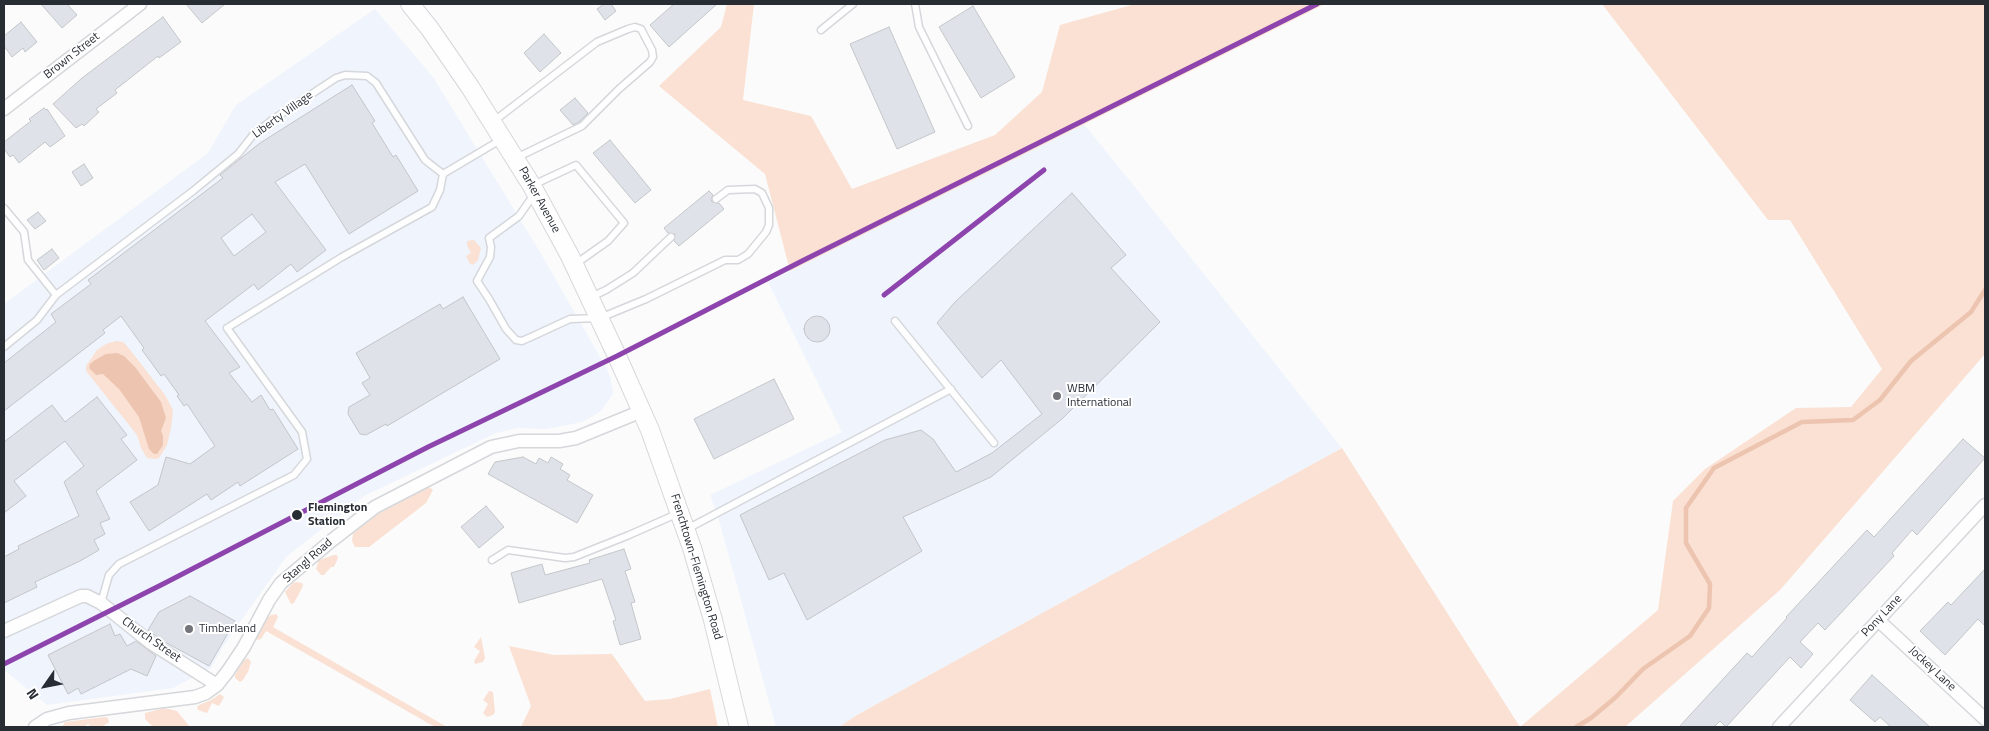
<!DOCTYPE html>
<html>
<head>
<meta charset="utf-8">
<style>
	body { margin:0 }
	#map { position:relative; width:1989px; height:731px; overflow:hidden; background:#fbfbfb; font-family:"Titillium Web",sans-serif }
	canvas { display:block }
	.frame { position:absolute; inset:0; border:5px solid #282d34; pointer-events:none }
	.north { position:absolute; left:20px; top:661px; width:50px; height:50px; -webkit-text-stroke:4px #fff; paint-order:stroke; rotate:237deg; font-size:14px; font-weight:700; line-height:20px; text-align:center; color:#282d34 }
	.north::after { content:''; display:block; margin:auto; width:18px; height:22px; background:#282d34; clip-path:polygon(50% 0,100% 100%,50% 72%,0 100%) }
</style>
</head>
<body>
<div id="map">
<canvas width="1989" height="731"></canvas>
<div class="frame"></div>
<div class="north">N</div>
</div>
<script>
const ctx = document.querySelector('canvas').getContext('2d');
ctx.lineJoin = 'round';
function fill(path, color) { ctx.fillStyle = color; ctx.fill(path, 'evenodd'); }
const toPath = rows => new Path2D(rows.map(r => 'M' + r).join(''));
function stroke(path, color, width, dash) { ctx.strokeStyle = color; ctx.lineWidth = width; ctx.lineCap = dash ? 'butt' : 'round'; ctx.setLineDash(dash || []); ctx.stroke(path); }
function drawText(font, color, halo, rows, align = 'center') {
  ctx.font = font + ' "Titillium Web",sans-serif'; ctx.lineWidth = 4; ctx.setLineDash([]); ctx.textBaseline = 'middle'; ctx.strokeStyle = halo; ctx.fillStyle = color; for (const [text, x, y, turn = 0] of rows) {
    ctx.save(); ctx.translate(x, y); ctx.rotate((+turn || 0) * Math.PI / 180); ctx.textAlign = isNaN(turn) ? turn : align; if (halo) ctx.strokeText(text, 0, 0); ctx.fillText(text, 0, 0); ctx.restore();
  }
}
const built = toPath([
	[375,9,433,77,540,252,607,369,611,379,613,394,600,412,582,422,547,429,517,428,496,433,364,496,286,557,224,645,211,668,173,688,47,705,4,670,4,304,208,153,236,105],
	[1083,123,1130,181,1342,448,857,715,839,727,776,727,717,513,710,495,842,432,768,282]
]);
const green = toPath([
	[727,4,754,4,743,100,811,116,852,189,995,135,1042,92,1060,25,1135,4,1325,4,790,271,765,174,659,86,721,27],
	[1602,4,1985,4,1985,354,1780,590,1625,727,1520,727,1658,610,1673,501,1705,469,1796,408,1851,407,1882,369,1790,220,1768,220],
	[474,240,481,248,478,260,473,265,470,264,466,256,471,253,467,245,467,241],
	[116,341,123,342,127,346,165,395,173,410,171,428,167,445,159,458,155,459,147,458,141,448,137,435,86,371,86,366,97,350,106,344],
	[1342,448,1520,727,839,727,857,715],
	[429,487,433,490,426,503,369,547,355,547,352,541,353,533,378,514],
	[334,555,337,555,338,558,334,567,331,567,324,575,321,575,316,569,319,560],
	[297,582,302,583,303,586,294,603,291,604,285,592,293,583],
	[276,614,278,617,273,627,447,727,435,727,266,631,261,639,256,640,267,618,271,615],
	[481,637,485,658,483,662,475,664,474,661,480,651,474,647],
	[509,646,554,655,612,654,645,701,670,699,710,689,718,727,521,727,531,706],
	[248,658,251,662,248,672,243,680,240,682,235,678,235,675,244,660],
	[489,691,493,692,495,712,493,715,487,717,483,713,488,704,483,700],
	[220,694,224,697,219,706,212,703,207,713,198,710,197,707,199,705,211,700],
	[165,708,177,711,190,727,153,727,145,719,145,713],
	[105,717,108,718,109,722,102,727,91,727,88,724,84,727,62,727,65,722]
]);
const water = toPath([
	[117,353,124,356,135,367,161,402,166,418,161,431,163,436,163,445,157,454,154,454,149,449,139,417,119,389,103,374,96,375,89,368,90,364,95,360,106,354]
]);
const stream = toPath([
	[1576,727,1591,718,1616,697,1643,669,1690,636,1709,608,1710,584,1686,543,1686,508,1714,468,1802,422,1853,420,1880,400,1911,361,1971,312,1985,290]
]);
const building = toPath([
	[41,4,67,4,77,15,62,28,41,4],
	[186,4,225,4,202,23,186,4],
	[604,4,611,4,616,11,605,20,597,9,604,4],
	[674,4,717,4,669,47,650,25,674,4],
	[973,6,1015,77,981,98,939,27,973,6],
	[163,17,181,42,159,58,158,56,115,90,117,93,96,109,99,112,84,126,82,124,76,128,53,104,82,78,163,17],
	[21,22,37,42,25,52,23,48,12,57,4,46,4,36,21,22],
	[889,27,935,132,897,149,850,44,889,27],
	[544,34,561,53,540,72,524,53,544,34],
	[352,85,375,121,372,123,393,157,396,155,418,191,349,234,305,164,275,182,326,250,297,272,291,264,258,290,254,284,205,321,240,367,229,373,252,402,261,395,270,410,273,409,298,449,240,486,238,482,211,500,207,494,149,531,130,502,158,485,166,457,190,464,215,446,187,404,184,406,177,396,179,395,164,374,161,376,148,358,142,350,144,348,121,316,103,330,105,333,4,411,4,363,56,322,51,314,91,284,88,280,223,178,220,175,260,143,352,85],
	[252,214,266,232,234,256,221,238,252,214],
	[575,98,588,113,579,122,573,125,560,110,575,98],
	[44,108,46,110,47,109,65,136,50,147,45,142,19,163,13,155,10,157,4,149,4,142,31,121,29,119,44,108],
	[610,140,651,190,635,203,593,153,610,140],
	[84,164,93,178,81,186,72,172,84,164],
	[709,191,713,195,711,199,712,202,719,203,724,209,679,246,674,241,675,234,668,233,664,228,709,191],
	[1072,193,1126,255,1111,268,1160,322,1063,418,991,477,903,517,922,551,807,620,784,573,769,580,740,515,885,440,921,430,933,439,956,472,992,453,1042,414,1001,360,982,378,937,323,955,302,1072,193],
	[38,212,46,221,35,229,27,220,38,212],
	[52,249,59,258,44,270,37,260,52,249],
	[463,297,500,359,387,426,386,424,366,435,360,434,348,414,349,407,370,395,362,383,370,378,356,353,440,304,443,309,463,297],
	'804 329a13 13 0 1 1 26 0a13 13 0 1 1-26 0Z',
	[774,379,794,419,714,459,694,419,774,379],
	[97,397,127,435,121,439,137,460,96,491,110,519,100,523,105,534,94,540,99,550,80,561,35,582,37,587,4,603,4,557,19,549,18,546,79,516,64,482,84,466,65,441,14,481,26,496,4,513,4,442,52,405,65,422,97,397],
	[1963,439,1985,458,1917,535,1912,530,1892,553,1894,556,1825,630,1818,623,1800,642,1813,654,1801,668,1790,657,1726,727,1720,721,1714,727,1679,727,1747,653,1752,657,1787,618,1786,617,1867,530,1874,537,1963,439],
	[523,457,536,464,539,458,548,463,551,457,563,464,560,469,570,475,567,480,593,495,577,523,488,474,495,462,523,457],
	[486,506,504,527,479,548,461,527,486,506],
	[624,549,631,569,625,571,635,602,631,603,641,639,620,645,613,621,616,620,602,579,519,603,511,573,542,564,545,575,590,563,589,560,624,549],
	[1985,569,1985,626,1978,619,1945,655,1920,631,1948,602,1951,605,1985,569],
	[190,596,235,621,209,666,163,641,148,630,159,612,190,596],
	[110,624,115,636,120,634,127,646,136,641,156,656,147,676,131,669,81,694,78,688,68,694,48,655,110,624],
	[1872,675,1930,727,1891,727,1880,717,1875,722,1850,700,1872,675]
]);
const service = toPath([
	[915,4,919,27,968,126],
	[821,30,853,4],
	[494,121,597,42,628,29,635,27,641,29,652,50,653,57,650,62,619,89,582,126,516,158],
	[443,174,502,139],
	[533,185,576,165,624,223,608,241,574,265],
	[535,193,519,216,489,238,491,247,490,257,477,281,489,299,506,329,516,340,522,341,531,337,570,319,600,318,646,299,725,260,738,260,748,254,766,232,769,225,769,208,762,193,755,189,728,190,716,199],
	[4,208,24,232,28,260,56,295,193,191,238,154,253,135,272,120,336,78,345,75,367,76,376,83,425,160,443,174],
	[591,297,606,290,633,273,671,237],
	[895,321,994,443],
	[4,347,37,320,56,295],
	[687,529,951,389],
	[492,560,508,550,565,558,574,557,629,535,679,513],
	[101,603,109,575,119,564,294,475,307,459,302,432,227,328,342,257,432,207,440,190,443,174]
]);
const minor = toPath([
	[4,109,140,4],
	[1878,620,1985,719],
	[4,631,81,596,87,596,101,603,151,643,217,685],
	[35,727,47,719,69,713,195,697,206,693,217,685,228,671,244,647,269,600,281,583,331,541,375,507,491,447,519,441,559,441,576,438,642,411],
	[1779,727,1985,505]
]);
const secondary = toPath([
	[410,4,430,29,470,87,532,186,570,256,617,356,650,430,692,548,713,620,739,727]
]);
const rail1 = toPath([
	[884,295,1044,170],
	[4,664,165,583,428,447,617,356,802,261,1317,4]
]);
const markers = [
	[1057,396,5,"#72757a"],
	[297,515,6,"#282d34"],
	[189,629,5,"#72757a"]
];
const streetNames = [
	["Brown Street",72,56,-38],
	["Liberty Village",283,115,-36],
	["Parker Avenue",539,200,61],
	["Stangl Road",308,561,-41],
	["Frenchtown-Flemington Road",696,567,73],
	["Pony Lane",1882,616,-47],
	["Church Street",151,640,35],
	["Jockey Lane",1932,669,43]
];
const poiNames = [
	["WBM",1067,389],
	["International",1067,403],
	["Timberland",199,629]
];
const stopNames = [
	["Flemington",308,508],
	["Station",308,522]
];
fill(built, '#eff4fd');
fill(green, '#fae1d3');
fill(water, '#ecc4af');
stroke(stream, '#ecc4af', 4.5);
fill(building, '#dfe3e9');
stroke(building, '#c3c6c9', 1);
stroke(service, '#d5d7db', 9);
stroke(minor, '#d5d7db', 15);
stroke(secondary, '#d5d7db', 20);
stroke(service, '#fefefe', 6);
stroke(minor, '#fefefe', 12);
stroke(secondary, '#fefefe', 18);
stroke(rail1, '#8e44ad', 5);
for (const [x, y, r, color] of markers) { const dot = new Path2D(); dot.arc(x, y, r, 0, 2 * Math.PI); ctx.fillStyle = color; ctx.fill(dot); stroke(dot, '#fff', 2); }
drawText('12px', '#282d34', '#fff', streetNames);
drawText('12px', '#282d34', '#fff', poiNames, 'left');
drawText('bold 12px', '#282d34', '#fff', stopNames, 'left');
</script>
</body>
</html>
